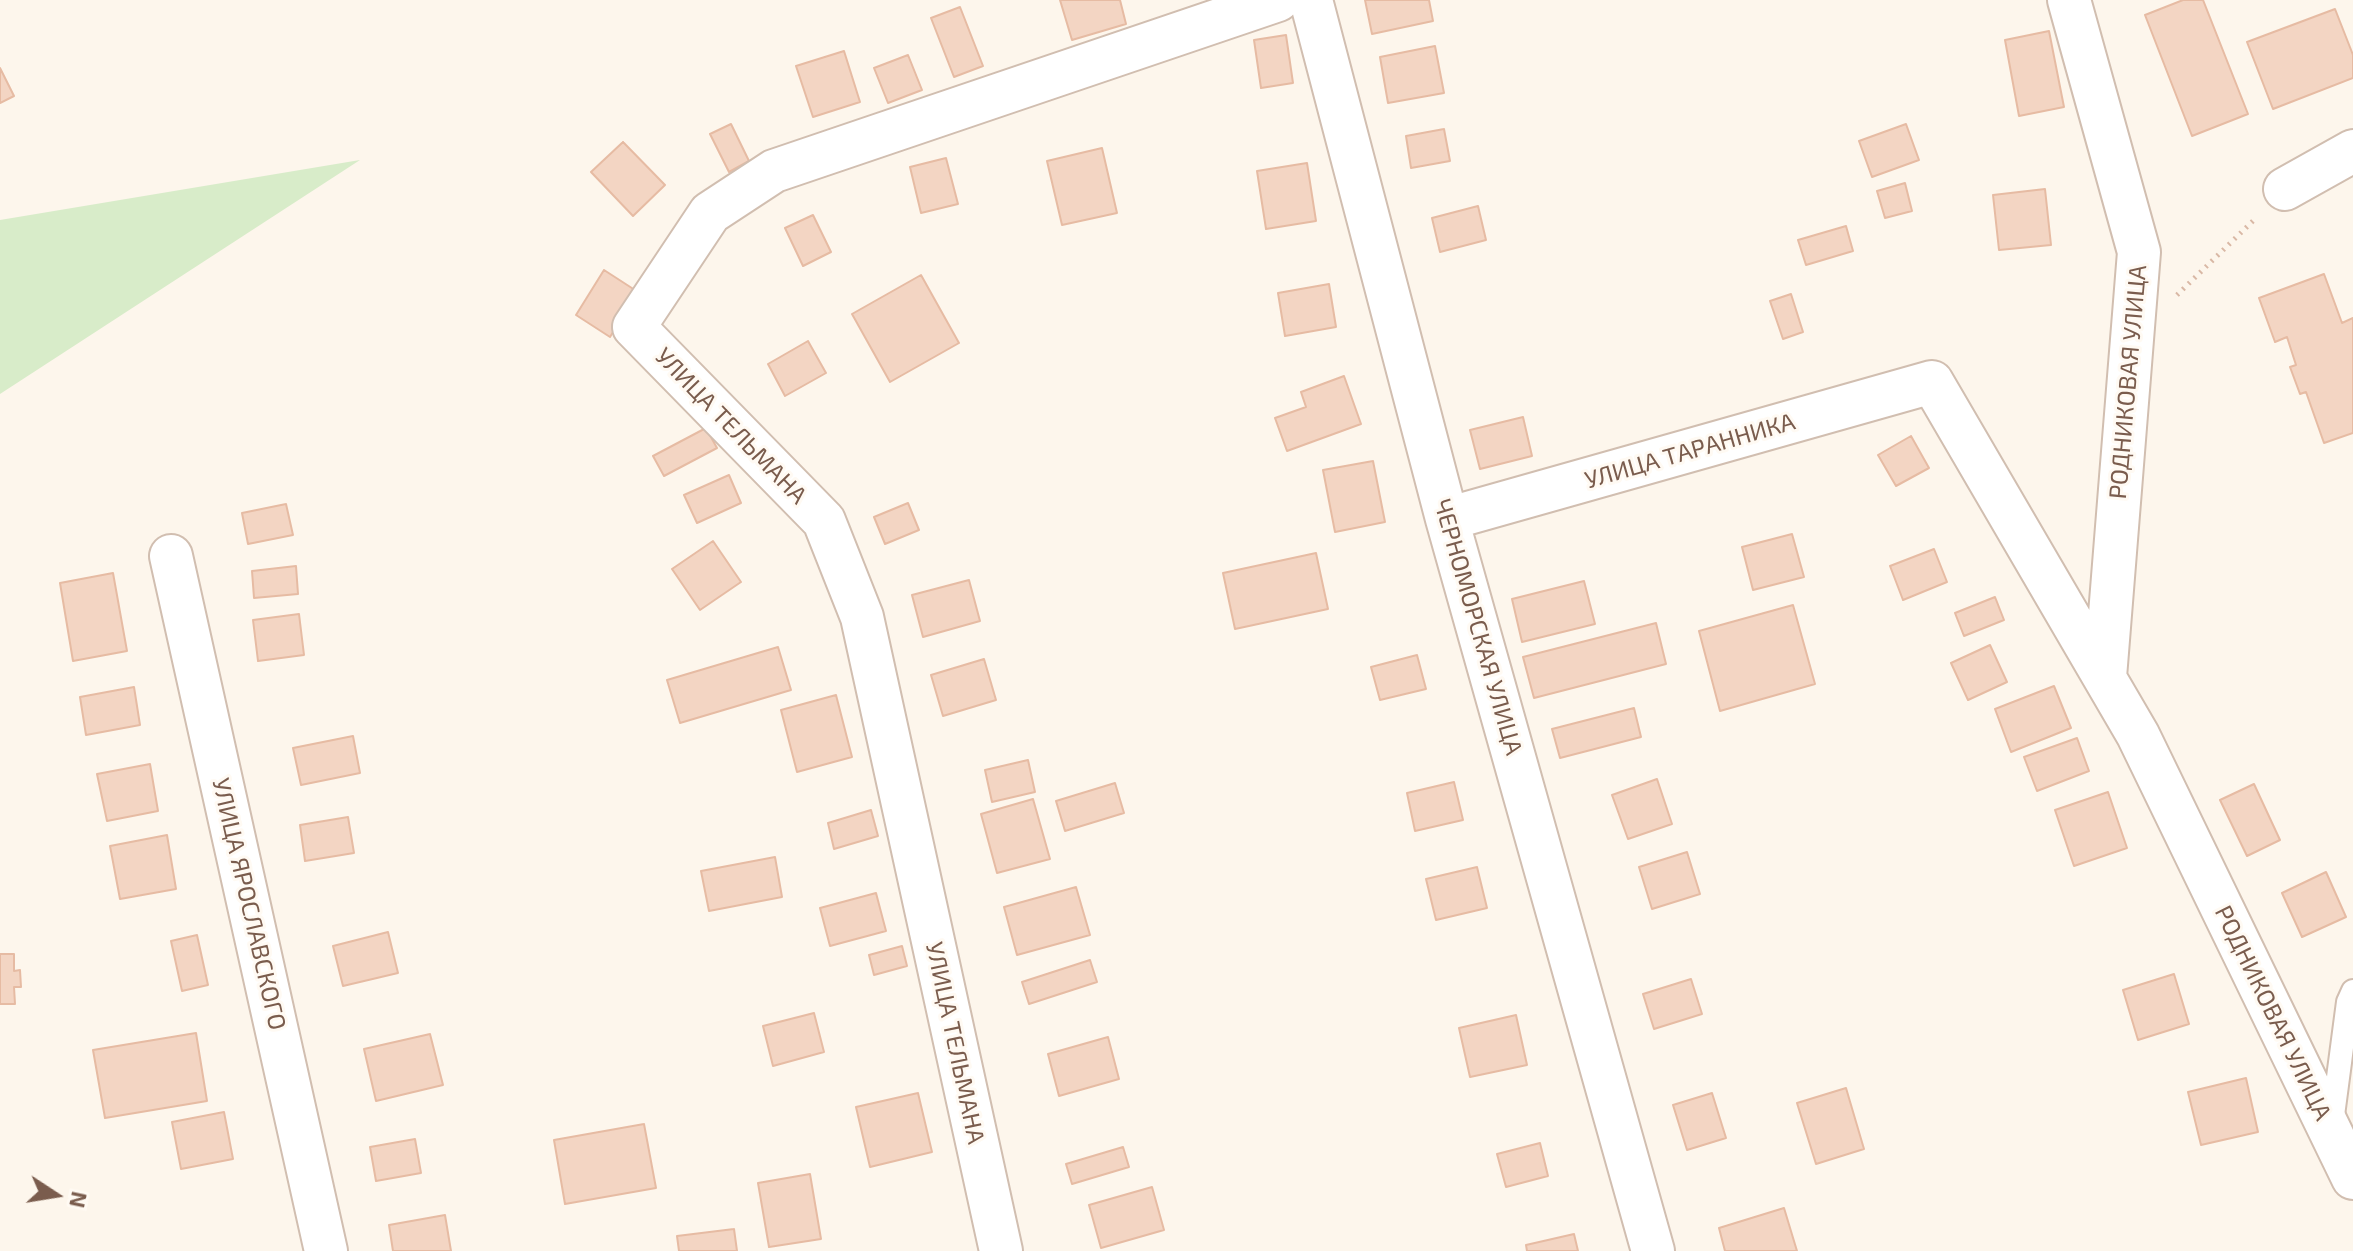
<!DOCTYPE html>
<html>
<head>
<meta charset="utf-8">
<style>
	body { margin:0 }
	#map { position:relative; width:2353px; height:1251px; overflow:hidden; background:#fdf6ec; font-family:"Exo 2",sans-serif }
	canvas { display:block }
	.north { position:absolute; left:16px; top:1155px; width:80px; height:80px; -webkit-text-stroke:6px #fffaf3; paint-order:stroke; rotate:102deg; font-size:22px; font-weight:700; line-height:32px; text-align:center; color:#7a5c4d }
	.north::after { content:''; display:block; margin:auto; width:28px; height:36px; background:#7a5c4d; clip-path:polygon(50% 0,100% 100%,50% 72%,0 100%) }
</style>
</head>
<body>
<div id="map">
<canvas width="2353" height="1251"></canvas>
<div class="north">N</div>
</div>
<script>
const ctx = document.querySelector('canvas').getContext('2d');
ctx.lineJoin = 'round';
function fill(path, color) { ctx.fillStyle = color; ctx.fill(path, 'evenodd'); }
const toPath = rows => new Path2D(rows.map(r => 'M' + r).join(''));
function stroke(path, color, width, dash) { ctx.strokeStyle = color; ctx.lineWidth = width; ctx.lineCap = dash ? 'butt' : 'round'; ctx.setLineDash(dash || []); ctx.stroke(path); }
function drawText(font, color, halo, rows, align = 'center') {
  ctx.font = font + ' "Exo 2",sans-serif'; ctx.lineWidth = 6; ctx.setLineDash([]); ctx.textBaseline = 'middle'; ctx.strokeStyle = halo; ctx.fillStyle = color; for (const [text, x, y, turn = 0] of rows) {
    ctx.save(); ctx.translate(x, y); ctx.rotate((+turn || 0) * Math.PI / 180); ctx.textAlign = isNaN(turn) ? turn : align; if (halo) ctx.strokeText(text, 0, 0); ctx.fillText(text, 0, 0); ctx.restore();
  }
}
const green = toPath([
	[360,160,0,394,0,220]
]);
const building = toPath([
	[1060,0,1120,0,1126,24,1072,40,1060,0],
	[1365,0,1429,0,1433,21,1372,34,1365,0],
	[2183,0,2203,0,2248,114,2192,136,2145,15,2183,0],
	[960,7,983,66,954,77,931,18,960,7],
	[2335,9,2353,55,2353,78,2273,109,2247,42,2335,9],
	[2049,31,2064,107,2019,116,2005,40,2049,31],
	[1286,35,1293,83,1261,88,1254,40,1286,35],
	[1435,46,1444,93,1388,103,1380,57,1435,46],
	[844,51,860,102,813,117,796,66,844,51],
	[908,55,922,90,888,103,874,68,908,55],
	[0,68,14,96,0,103,0,68],
	[731,124,749,161,729,172,710,134,731,124],
	[1906,124,1919,160,1872,177,1859,141,1906,124],
	[1444,129,1450,161,1411,168,1406,136,1444,129],
	[623,142,665,185,633,216,591,172,623,142],
	[1102,148,1117,213,1062,225,1047,161,1102,148],
	[946,158,958,204,921,213,910,167,946,158],
	[1307,163,1316,221,1266,229,1257,171,1307,163],
	[1905,183,1912,211,1885,218,1877,191,1905,183],
	[2045,189,2051,245,1999,250,1993,195,2045,189],
	[1478,206,1486,240,1440,252,1432,218,1478,206],
	[813,215,831,252,803,266,785,228,813,215],
	[1846,226,1853,251,1806,265,1798,240,1846,226],
	[604,270,638,292,610,337,576,315,604,270],
	[2324,274,2342,323,2353,318,2353,433,2324,443,2306,392,2300,394,2290,367,2296,365,2287,337,2275,342,2259,298,2324,274],
	[921,275,959,343,890,382,852,314,921,275],
	[1329,284,1336,327,1285,336,1278,293,1329,284],
	[1791,294,1803,332,1783,339,1770,301,1791,294],
	[808,341,826,373,785,396,768,364,808,341],
	[1344,376,1361,424,1287,451,1275,418,1306,407,1301,392,1344,376],
	[1523,417,1532,456,1480,469,1470,430,1523,417],
	[706,428,717,448,664,476,653,456,706,428],
	[1911,436,1929,468,1896,486,1878,455,1911,436],
	[1373,461,1385,522,1335,532,1323,470,1373,461],
	[729,475,741,503,697,523,684,495,729,475],
	[908,503,919,530,885,544,874,517,908,503],
	[286,504,293,535,248,544,242,513,286,504],
	[1792,534,1804,577,1753,590,1742,547,1792,534],
	[713,541,741,582,700,610,672,569,713,541],
	[1934,549,1947,582,1903,600,1890,566,1934,549],
	[1316,553,1328,609,1235,629,1223,573,1316,553],
	[296,566,298,594,254,598,252,571,296,566],
	[113,573,127,651,73,661,60,583,113,573],
	[969,580,980,621,923,637,912,595,969,580],
	[1584,581,1595,624,1522,642,1512,599,1584,581],
	[1995,597,2004,620,1964,636,1955,613,1995,597],
	[1793,605,1815,684,1720,711,1699,631,1793,605],
	[299,614,304,655,258,661,253,620,299,614],
	[1656,623,1666,664,1534,698,1523,657,1656,623],
	[1990,645,2007,682,1968,700,1951,663,1990,645],
	[778,647,791,690,680,723,667,680,778,647],
	[1417,655,1426,689,1380,700,1371,667,1417,655],
	[984,659,996,700,943,716,931,675,984,659],
	[2054,686,2071,728,2011,752,1995,709,2054,686],
	[134,687,140,725,86,735,80,697,134,687],
	[836,695,852,757,797,772,781,710,836,695],
	[1634,708,1641,737,1560,758,1552,729,1634,708],
	[353,736,360,773,301,785,293,748,353,736],
	[2077,738,2089,771,2037,791,2024,757,2077,738],
	[1028,760,1035,792,992,802,985,770,1028,760],
	[150,764,158,811,107,821,97,774,150,764],
	[1657,779,1672,824,1628,839,1612,795,1657,779],
	[1454,782,1463,820,1415,831,1407,793,1454,782],
	[1115,783,1124,813,1065,831,1056,801,1115,783],
	[2254,784,2280,840,2247,856,2220,800,2254,784],
	[2108,792,2127,848,2074,866,2055,810,2108,792],
	[1033,799,1050,859,997,873,981,814,1033,799],
	[871,810,878,836,834,849,828,823,871,810],
	[348,817,354,853,305,861,300,825,348,817],
	[167,835,176,889,120,899,110,846,167,835],
	[1687,852,1700,894,1652,909,1639,867,1687,852],
	[775,857,782,897,709,911,701,871,775,857],
	[1477,867,1487,908,1436,920,1426,879,1477,867],
	[2326,872,2346,917,2302,937,2282,893,2326,872],
	[1076,887,1090,935,1017,955,1004,907,1076,887],
	[876,893,886,931,830,946,820,908,876,893],
	[388,932,398,973,343,986,333,946,388,932],
	[197,935,208,985,182,991,171,941,197,935],
	[902,946,907,966,874,975,869,955,902,946],
	[0,954,14,954,14,971,20,970,21,987,14,987,15,1004,0,1004,0,954],
	[1090,960,1097,982,1029,1004,1022,982,1090,960],
	[2174,974,2189,1024,2138,1040,2123,990,2174,974],
	[1691,979,1702,1014,1654,1029,1643,994,1691,979],
	[814,1013,824,1052,773,1066,763,1026,814,1013],
	[1516,1015,1527,1065,1470,1077,1459,1028,1516,1015],
	[196,1033,207,1101,105,1118,93,1050,196,1033],
	[430,1034,443,1085,376,1101,364,1049,430,1034],
	[1108,1037,1119,1079,1059,1096,1048,1054,1108,1037],
	[2246,1078,2258,1132,2201,1145,2188,1092,2246,1078],
	[1846,1088,1864,1149,1816,1164,1797,1103,1846,1088],
	[918,1093,932,1152,870,1167,856,1107,918,1093],
	[1712,1093,1726,1138,1687,1150,1673,1105,1712,1093],
	[224,1112,233,1159,181,1169,172,1122,224,1112],
	[644,1124,656,1188,565,1204,554,1140,644,1124],
	[415,1139,421,1173,376,1181,370,1147,415,1139],
	[1540,1143,1548,1176,1506,1187,1497,1154,1540,1143],
	[1123,1147,1129,1167,1072,1184,1066,1164,1123,1147],
	[810,1174,821,1239,769,1247,758,1183,810,1174],
	[1152,1187,1164,1230,1101,1248,1089,1205,1152,1187],
	[1784,1208,1797,1251,1725,1251,1719,1228,1784,1208],
	[445,1215,451,1251,393,1251,389,1225,445,1215],
	[734,1229,737,1251,679,1251,677,1236,734,1229],
	[1574,1234,1578,1251,1527,1251,1526,1245,1574,1234]
]);
const path = toPath([
	[2177,295,2256,218]
]);
const lane = toPath([
	[2332,1123,2348,1002,2353,991]
]);
const street = toPath([
	[1311,0,1447,519,1653,1251],
	[2069,0,2139,252,2105,677],
	[2285,189,2353,151],
	[1447,519,1932,382,2138,735,2353,1178],
	[171,556,326,1251],
	[1001,1251,862,617,824,521,634,327,710,213,774,171,1278,0]
]);
const streetNames = [
	["РОДНИКОВАЯ УЛИЦА",2128,382,-85],
	["УЛИЦА ТЕЛЬМАНА",731,426,46],
	["УЛИЦА ТАРАННИКА",1690,451,-16],
	["ЧЕРНОМОРСКАЯ УЛИЦА",1478,627,74],
	["УЛИЦА ЯРОСЛАВСКОГО",249,904,77],
	["РОДНИКОВАЯ УЛИЦА",2273,1013,64],
	["УЛИЦА ТЕЛЬМАНА",955,1043,78]
];
fill(green, '#d8ecc9');
fill(building, '#f3d5c3');
stroke(building, '#e6bba3', 2);
stroke(lane, '#d1beb0', 26);
stroke(street, '#d1beb0', 46);
stroke(path, '#d9b8a5', 5, [2, 6]);
stroke(lane, '#fff', 22);
stroke(street, '#fff', 42);
drawText('24px', '#7a5c4d', '#fffaf3', streetNames);
</script>
</body>
</html>
